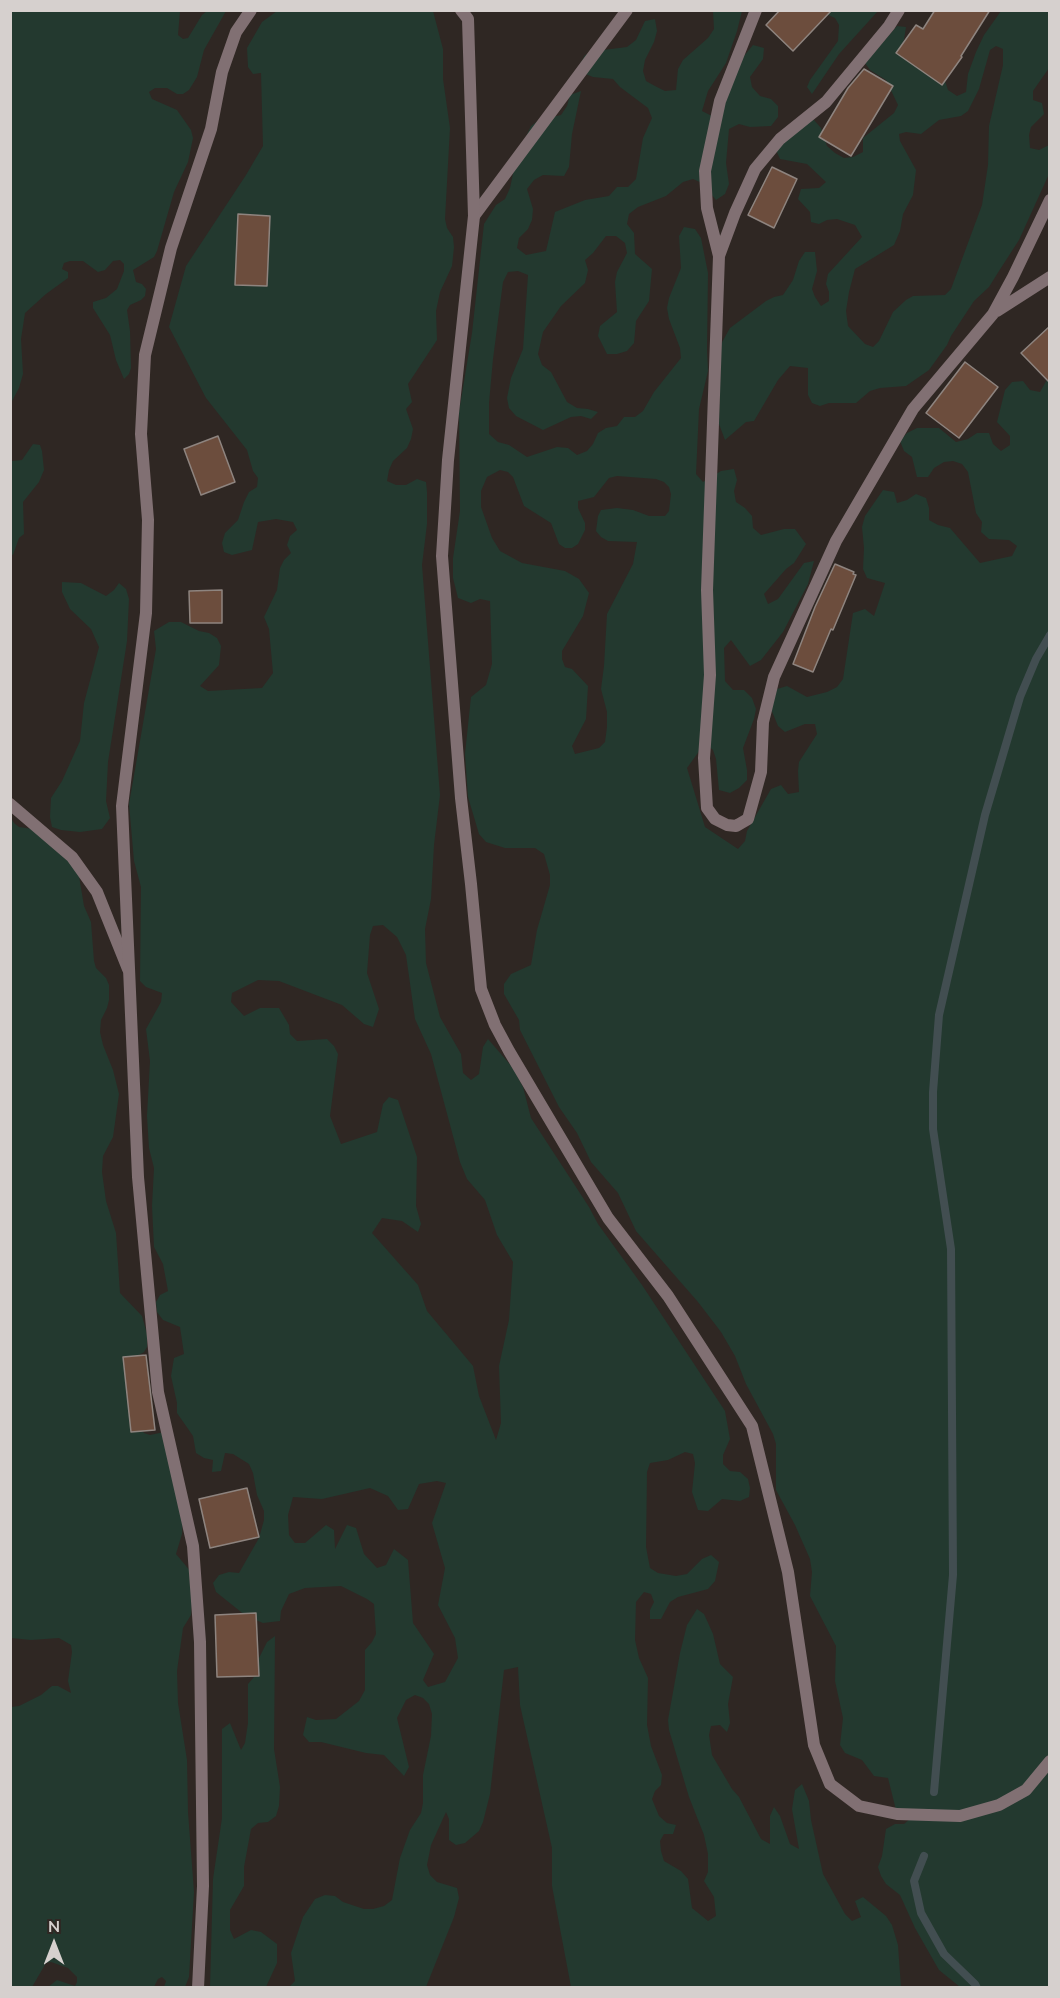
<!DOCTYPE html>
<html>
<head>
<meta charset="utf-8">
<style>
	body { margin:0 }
	#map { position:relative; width:1060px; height:1998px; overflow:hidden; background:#2f2723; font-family:Mulish,sans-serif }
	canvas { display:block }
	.frame { position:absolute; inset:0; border:12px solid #d6d0ce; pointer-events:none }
	.north { position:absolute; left:24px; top:1914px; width:60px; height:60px; -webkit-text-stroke:4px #2f2723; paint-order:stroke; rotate:0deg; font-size:16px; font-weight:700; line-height:24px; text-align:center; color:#d6d0ce }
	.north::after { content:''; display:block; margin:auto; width:21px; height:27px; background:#d6d0ce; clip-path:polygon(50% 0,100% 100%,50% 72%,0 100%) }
</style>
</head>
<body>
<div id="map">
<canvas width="1060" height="1998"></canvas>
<div class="frame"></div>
<div class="north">N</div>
</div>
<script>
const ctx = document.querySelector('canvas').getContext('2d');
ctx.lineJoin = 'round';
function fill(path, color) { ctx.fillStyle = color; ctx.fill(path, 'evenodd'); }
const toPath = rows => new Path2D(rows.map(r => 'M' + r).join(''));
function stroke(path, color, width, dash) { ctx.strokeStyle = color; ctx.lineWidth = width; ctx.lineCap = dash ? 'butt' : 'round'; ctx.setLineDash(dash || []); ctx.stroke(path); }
const green = toPath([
	[11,10,180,11,178,35,183,39,188,38,202,15,207,11,226,11,204,50,197,77,189,90,183,94,177,94,167,88,155,88,149,92,152,99,177,110,191,130,193,138,188,162,174,192,157,251,154,257,133,270,136,282,142,284,146,289,145,296,141,300,130,305,127,310,130,331,131,368,129,374,124,379,116,360,110,335,93,308,93,302,106,298,117,289,124,271,124,264,120,260,113,261,105,270,98,272,83,261,70,261,64,263,62,269,68,272,68,278,46,294,25,313,21,339,23,374,19,388,11,403],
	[277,11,433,11,443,49,443,79,450,128,445,219,447,228,453,237,454,247,452,266,440,292,436,311,437,340,408,384,412,402,406,409,413,429,411,439,407,448,393,461,389,470,387,481,396,485,406,485,417,479,426,482,427,492,427,524,422,565,440,795,434,845,431,899,425,929,426,963,440,1017,461,1054,463,1073,471,1080,479,1074,483,1047,488,1039,513,1068,523,1087,531,1118,589,1207,598,1224,642,1285,725,1411,730,1439,723,1455,723,1464,730,1471,740,1472,748,1479,750,1488,749,1497,740,1501,722,1499,708,1511,698,1510,692,1492,695,1463,693,1454,685,1452,668,1460,650,1463,647,1472,646,1547,650,1568,658,1573,676,1576,687,1574,702,1559,711,1555,719,1562,715,1581,708,1589,678,1597,670,1602,661,1619,650,1619,650,1610,654,1602,651,1594,644,1592,636,1602,635,1640,639,1658,648,1678,647,1725,651,1746,662,1775,661,1785,655,1791,652,1799,659,1816,667,1823,676,1825,673,1834,664,1834,660,1841,661,1851,664,1861,681,1871,688,1879,692,1908,708,1921,716,1916,714,1897,704,1881,708,1872,708,1854,704,1835,689,1797,669,1730,668,1720,680,1653,687,1625,697,1609,704,1614,713,1634,720,1664,733,1677,728,1704,730,1723,727,1732,720,1725,711,1726,709,1735,712,1755,732,1789,739,1797,761,1839,770,1844,770,1816,774,1807,780,1816,790,1844,799,1849,792,1809,795,1790,802,1784,809,1801,811,1820,823,1874,845,1914,852,1921,861,1917,855,1901,863,1897,886,1916,892,1925,898,1945,901,1987,571,1987,552,1886,552,1848,520,1705,518,1667,504,1670,490,1794,483,1822,479,1831,465,1843,456,1845,449,1840,449,1819,446,1812,431,1845,427,1865,430,1875,437,1882,457,1888,459,1898,454,1917,426,1987,289,1987,295,1981,291,1953,303,1917,315,1899,325,1895,335,1896,343,1902,364,1909,373,1909,384,1906,392,1900,400,1858,410,1830,421,1813,423,1803,423,1775,431,1736,432,1714,429,1704,423,1698,415,1695,406,1700,397,1718,409,1767,404,1776,384,1755,366,1753,321,1742,309,1742,303,1735,307,1717,316,1720,336,1719,359,1701,365,1690,365,1650,372,1642,376,1634,374,1604,367,1599,341,1586,305,1588,289,1594,281,1611,280,1621,263,1623,246,1616,216,1592,213,1583,219,1575,229,1572,239,1573,259,1538,264,1520,264,1511,257,1495,253,1473,249,1464,233,1454,225,1453,221,1471,212,1472,213,1460,204,1458,196,1453,193,1436,177,1413,177,1403,171,1376,174,1358,184,1354,180,1327,163,1320,157,1312,156,1302,160,1295,168,1291,163,1264,154,1247,152,1206,154,1168,149,1148,147,1116,150,1061,146,1029,161,1002,162,993,146,987,140,981,141,887,134,861,129,804,156,649,154,631,169,622,181,622,199,631,209,633,217,638,221,646,219,665,200,686,208,691,262,688,273,673,269,629,264,617,277,590,280,568,284,560,291,553,287,545,290,536,297,530,293,522,276,519,258,522,252,550,232,555,224,552,222,543,225,533,238,520,244,502,249,492,257,487,258,478,253,471,247,450,206,398,169,327,186,266,246,175,263,146,261,73,253,74,248,67,247,48,262,22],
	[383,925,397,937,406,955,415,1019,431,1054,460,1162,467,1179,485,1200,497,1235,513,1262,509,1320,499,1366,501,1423,496,1440,479,1396,473,1366,427,1311,418,1285,372,1233,382,1218,402,1221,418,1232,421,1224,416,1206,417,1157,398,1100,389,1097,383,1104,377,1132,341,1144,330,1116,338,1054,334,1046,327,1039,297,1041,290,1034,289,1025,279,1008,260,1008,244,1016,231,1002,232,993,258,980,279,981,342,1005,364,1024,373,1027,379,1009,367,973,370,935,373,926],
	[437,1481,446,1483,432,1523,445,1568,438,1605,455,1638,458,1658,445,1682,428,1687,423,1680,434,1654,413,1623,408,1560,394,1549,386,1565,377,1568,364,1554,356,1528,347,1525,335,1549,334,1530,326,1525,305,1543,295,1543,289,1535,288,1515,293,1497,322,1499,370,1488,388,1496,398,1510,408,1509,419,1484],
	[713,11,742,11,737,31,726,63,708,91,702,111,712,116,739,62,753,45,764,48,763,59,750,77,752,87,760,96,771,99,778,106,778,117,771,126,750,127,739,124,729,129,726,163,729,184,725,194,716,200,702,183,693,179,683,182,666,196,638,207,629,214,627,224,634,233,635,254,652,269,649,301,636,321,634,343,627,351,617,354,607,354,598,336,600,326,617,312,615,282,617,272,627,253,625,243,616,236,606,236,593,253,585,260,588,270,585,283,561,306,543,332,538,354,542,365,551,372,567,402,577,408,588,409,598,412,591,419,581,416,571,417,543,430,516,416,509,408,507,398,511,378,523,349,528,275,518,271,508,272,503,282,493,359,489,403,489,434,498,442,509,445,527,457,557,447,568,448,577,455,587,451,593,444,598,433,606,428,617,426,624,417,635,417,643,411,654,392,681,358,680,348,669,319,667,308,669,298,681,268,679,236,684,227,695,229,701,238,708,273,707,350,708,371,699,409,696,474,703,482,721,471,734,469,737,480,734,491,736,502,745,508,752,516,753,528,761,535,784,529,795,529,806,544,794,563,786,569,764,594,768,604,778,599,804,563,814,561,808,584,783,632,761,660,750,666,731,640,724,648,725,681,733,690,744,690,752,698,756,709,754,719,743,748,747,770,747,780,739,788,730,793,719,790,716,759,713,750,705,743,687,768,705,827,738,849,745,841,747,831,771,789,781,785,788,794,799,792,798,771,799,762,817,734,815,724,805,724,785,732,778,726,771,709,777,689,787,686,807,697,827,692,837,687,843,679,853,613,865,609,874,616,885,583,867,578,863,569,864,548,862,527,865,516,883,490,894,492,897,503,907,500,916,494,926,498,929,508,929,520,938,525,950,528,980,563,1012,556,1017,546,1009,540,989,539,981,532,982,522,976,513,968,472,962,464,953,461,944,462,934,468,928,477,917,477,912,457,904,451,900,441,907,433,917,428,939,428,956,442,968,439,977,433,989,433,993,444,1001,451,1010,445,1010,436,997,422,1005,390,1012,382,1023,381,1030,390,1040,392,1049,376,1049,1987,960,1987,939,1970,915,1928,900,1895,886,1884,881,1876,878,1867,882,1856,886,1829,895,1824,904,1824,911,1818,897,1814,888,1778,874,1776,862,1760,845,1753,840,1745,843,1718,835,1681,836,1646,810,1596,812,1572,810,1559,795,1525,776,1490,776,1444,773,1434,746,1384,735,1356,721,1332,698,1302,636,1231,618,1193,591,1162,577,1133,559,1107,520,1030,519,1020,504,994,504,984,511,974,531,965,537,930,550,885,550,875,544,854,535,848,505,848,486,842,479,834,468,797,465,754,471,697,486,685,492,664,490,601,480,599,471,603,458,598,453,578,453,558,460,511,459,412,472,333,484,224,496,205,505,199,510,188,517,155,531,126,539,120,561,115,567,106,570,95,581,91,572,134,569,167,564,176,543,175,534,180,527,189,533,209,532,220,528,229,519,238,517,248,526,255,546,251,555,212,585,200,609,196,617,187,628,187,636,179,643,138,652,118,648,108,620,87,613,79,593,77,583,73,580,64,585,55,595,51,627,47,636,40,645,21,655,19,657,31,654,42,645,60,643,71,646,81,655,86,665,91,676,90,678,69,683,60,708,38,714,29],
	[500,470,508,472,513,477,524,506,551,523,559,544,565,548,572,548,578,544,585,530,585,523,578,508,578,501,594,497,609,478,617,476,656,479,664,482,669,487,671,494,669,511,665,516,649,516,633,510,617,508,601,510,598,516,596,531,601,537,608,541,637,542,633,564,607,614,604,666,601,689,607,712,607,727,605,742,599,748,575,754,572,746,586,719,588,686,572,669,565,667,562,659,562,651,583,616,589,593,579,579,565,571,522,563,500,551,492,538,481,507,481,491,487,477],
	[819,11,878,11,839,54,812,94,807,87,810,80,838,41,839,25,835,18],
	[1001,11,1049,11,1049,68,1033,91,1033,100,1042,103,1044,114,1031,127,1029,135,1030,148,1039,150,1049,145,1049,174,1019,240,999,271,989,287,974,301,951,336,947,345,929,370,906,386,880,388,870,391,856,403,829,403,820,406,812,403,808,395,808,368,790,366,778,380,754,421,746,422,725,440,719,424,721,344,730,328,766,301,774,297,783,295,793,280,799,261,805,252,815,252,817,271,812,289,815,297,821,306,829,301,829,292,826,284,828,274,862,237,855,225,837,219,827,220,819,224,811,222,810,212,798,199,801,189,819,188,826,182,807,164,780,159,776,150,804,122,814,120,821,128,827,146,835,153,844,158,853,157,863,152,863,138,894,113,898,105,886,80,870,70,865,63,897,26,906,27,903,46,940,73,945,81,948,90,957,96,966,92,968,74,976,52,984,35],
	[996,46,1003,49,1003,65,989,126,988,165,982,205,951,289,945,295,913,296,906,300,893,312,879,341,873,347,865,344,848,326,846,311,849,292,855,269,894,245,900,231,903,214,913,195,916,170,900,141,899,134,906,132,921,134,939,120,961,116,968,111,979,89,990,50],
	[33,444,40,445,42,451,44,470,39,482,23,502,24,534,19,538,13,555,10,554,11,461,22,460],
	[62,582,81,583,106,596,114,590,119,583,126,589,129,599,127,641,108,762,106,801,110,818,102,829,80,832,61,830,52,827,50,817,51,798,62,781,80,741,84,703,99,647,91,629,70,609,62,592],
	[11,818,14,823,19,827,33,829,50,840,56,851,73,863,78,870,84,906,91,922,94,961,96,968,106,978,109,985,109,1000,107,1008,101,1020,100,1032,103,1045,113,1070,119,1094,113,1137,103,1156,102,1172,106,1201,116,1233,120,1293,142,1316,147,1334,147,1347,144,1352,137,1356,139,1427,144,1433,150,1435,164,1432,183,1517,182,1534,176,1554,191,1572,194,1579,191,1615,183,1628,177,1671,178,1703,187,1760,188,1812,194,1892,189,1977,185,1987,164,1987,166,1981,162,1977,158,1979,154,1987,48,1987,57,1980,75,1986,77,1982,77,1977,68,1968,51,1962,46,1963,32,1987,11,1987,11,1707,19,1706,41,1695,52,1686,58,1686,71,1693,68,1681,72,1652,71,1645,59,1638,31,1640,11,1638],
	[275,1636,274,1749,280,1787,279,1806,276,1816,268,1822,258,1823,251,1829,244,1867,244,1886,230,1910,230,1930,234,1939,251,1930,261,1932,277,1944,277,1963,266,1987,210,1988,213,1879,222,1818,222,1729,230,1723,241,1750,245,1743,248,1723,248,1684,254,1677,258,1660,267,1642]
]);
const stream = toPath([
	[934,1792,953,1575,951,1249,933,1129,933,1092,939,1015,985,815,1020,697,1036,659,1050,635],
	[924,1856,914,1881,921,1913,944,1954,975,1984,977,1988]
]);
const building = toPath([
	[780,10,832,10,793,51,766,25,780,10],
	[935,10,990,10,961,56,962,57,942,85,896,53,916,25,923,29,935,10],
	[864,69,893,86,851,156,819,137,848,88,864,69],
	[772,167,797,179,774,228,748,215,772,167],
	[238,214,270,216,267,286,235,285,238,214],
	[1050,326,1050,383,1021,353,1050,326],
	[965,362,998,387,959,438,926,413,965,362],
	[218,436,235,482,201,495,184,449,218,436],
	[835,564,854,572,853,574,856,575,833,630,831,629,813,672,793,664,815,607,835,564],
	[222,590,222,623,190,623,189,591,222,590],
	[146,1355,155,1430,131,1432,123,1357,146,1355],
	[247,1488,259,1537,210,1548,199,1499,247,1488],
	[256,1613,259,1676,217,1677,215,1615,256,1613]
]);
const service = toPath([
	[10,804,72,857,97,892,128,969]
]);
const minor = toPath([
	[899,10,889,26,826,102,780,139,755,169,735,213,719,256,707,590,710,675,704,758,707,808,715,819,727,825,736,826,748,819,761,772,763,722,774,677,836,541,913,409,993,314,1013,277,1050,200],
	[474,216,627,10],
	[719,256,707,208,705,171,720,101,756,10],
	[997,311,1050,277]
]);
const tertiary = toPath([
	[461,10,468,19,474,216,448,460,442,556,461,798,471,884,481,989,495,1025,509,1051,608,1218,668,1296,752,1426,788,1572,814,1745,830,1784,859,1806,897,1814,960,1816,999,1805,1026,1790,1050,1761],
	[198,1988,203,1886,200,1642,193,1546,158,1392,138,1177,122,806,146,613,148,520,141,434,145,355,171,248,211,129,222,72,236,32,251,10]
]);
fill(green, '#23392f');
stroke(stream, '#424e51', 8);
fill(building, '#6c4d3d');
stroke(building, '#8e847f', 1.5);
stroke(service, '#817073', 12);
stroke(minor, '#817073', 12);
stroke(tertiary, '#817073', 12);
</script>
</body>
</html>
